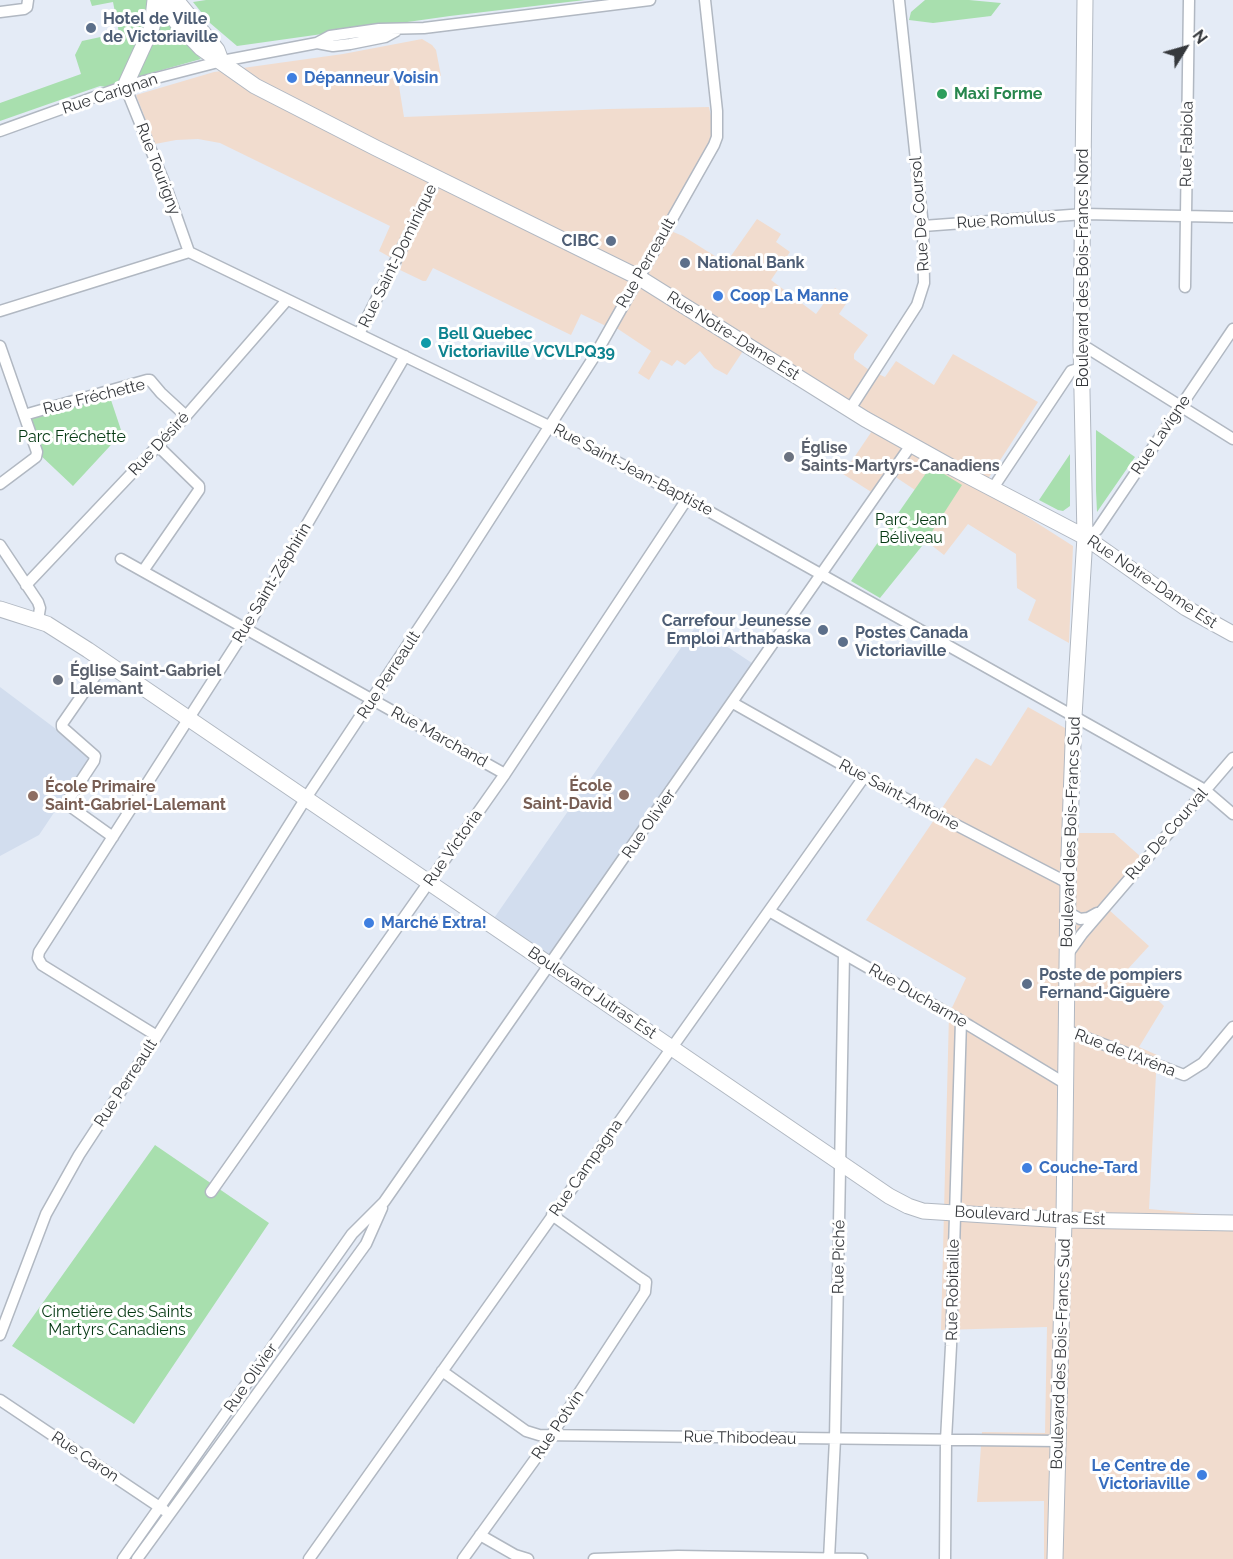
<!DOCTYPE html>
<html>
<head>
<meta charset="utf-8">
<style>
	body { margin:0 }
	#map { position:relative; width:1233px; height:1559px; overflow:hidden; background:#e4ebf6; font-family:Raleway,sans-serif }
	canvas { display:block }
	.north { position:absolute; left:1155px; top:18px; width:60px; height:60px; -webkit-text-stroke:4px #fff; paint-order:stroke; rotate:53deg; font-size:16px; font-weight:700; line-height:24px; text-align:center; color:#36393d }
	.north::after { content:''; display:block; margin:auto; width:21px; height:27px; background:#36393d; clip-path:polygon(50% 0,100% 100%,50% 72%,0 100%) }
</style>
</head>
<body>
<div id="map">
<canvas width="1233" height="1559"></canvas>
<div class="north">N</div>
</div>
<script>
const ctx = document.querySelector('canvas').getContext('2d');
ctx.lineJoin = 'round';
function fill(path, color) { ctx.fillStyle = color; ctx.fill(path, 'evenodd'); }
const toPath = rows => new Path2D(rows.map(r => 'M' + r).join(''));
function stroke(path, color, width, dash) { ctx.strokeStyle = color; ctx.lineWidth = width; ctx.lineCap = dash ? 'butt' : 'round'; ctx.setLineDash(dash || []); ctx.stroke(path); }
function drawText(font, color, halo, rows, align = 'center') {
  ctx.font = font + ' Raleway,sans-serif'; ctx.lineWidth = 6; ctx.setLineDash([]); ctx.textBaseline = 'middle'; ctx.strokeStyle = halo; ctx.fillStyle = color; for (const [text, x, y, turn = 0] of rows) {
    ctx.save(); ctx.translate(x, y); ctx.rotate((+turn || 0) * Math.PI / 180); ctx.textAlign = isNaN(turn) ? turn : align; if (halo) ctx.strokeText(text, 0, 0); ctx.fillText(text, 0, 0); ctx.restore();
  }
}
const commercial = toPath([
	[422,39,432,45,436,50,441,76,398,80,404,117,608,109,709,107,716,139,666,229,683,236,726,263,757,219,781,234,776,242,790,252,771,280,816,314,835,288,850,298,839,314,868,335,854,354,854,359,869,370,885,377,896,361,934,385,953,354,1038,402,982,488,1073,546,1069,643,1028,620,1036,600,1017,588,1016,554,968,524,944,555,926,541,961,485,931,466,915,490,891,474,876,495,843,474,876,425,747,345,727,375,714,368,700,351,685,365,677,360,672,366,661,360,649,380,638,373,651,351,618,329,608,327,581,314,571,335,433,268,426,281,423,281,400,270,402,264,379,251,390,226,220,143,198,139,176,140,155,144,136,95,214,72,343,54],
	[1028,707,1079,736,1079,833,1114,833,1149,864,1108,909,1149,946,1127,970,1164,1006,1139,1047,1157,1055,1149,1209,1233,1217,1233,1559,1044,1559,1044,1501,977,1502,982,1432,1045,1433,1047,1327,941,1330,949,1014,966,978,866,920,976,758,991,766]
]);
const built = toPath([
	[696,626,758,667,550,965,490,924],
	[0,687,92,756,39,835,0,856]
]);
const green = toPath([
	[90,0,150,0,152,13,121,81,106,87,100,86,0,121,0,103,81,74,75,55,82,41,119,33,113,2,92,6],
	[206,0,585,0,450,16,237,46,210,23,193,2],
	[925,0,969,0,1001,3,991,16,933,23,909,20,911,12],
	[159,11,201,59,137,77],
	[108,391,122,433,73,486,37,452,24,415],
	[1096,430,1135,457,1097,512,1096,491],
	[1070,454,1070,506,1063,511,1058,510,1039,500],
	[931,466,962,485,926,541,880,598,851,581],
	[155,1145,269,1223,134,1424,12,1346]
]);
const street = toPath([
	[0,12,24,9,27,7,28,0],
	[317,43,333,46,350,44,385,37,396,31],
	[125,86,166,187,189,252],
	[0,131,125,86,222,61,317,43,330,36,379,29,424,28,650,0],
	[923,226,1084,214,1233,217],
	[1185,287,1189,0],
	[0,311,189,252,549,426,687,499,1205,790,1233,814],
	[359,334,437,178],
	[1081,344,1233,439],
	[0,346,37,452,36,457,0,484],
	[850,409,917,305,924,283,923,226,899,0],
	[24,415,147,380,150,380,161,393,186,416],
	[993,488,1071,371,1081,368],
	[1085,537,1097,530,1233,329],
	[0,545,38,602,40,608,38,620],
	[121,559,505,774],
	[143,571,199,490,199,486,158,446],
	[26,585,186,416,287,300],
	[105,662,62,724,62,727,95,756,94,761,67,802,71,807,113,837],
	[733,703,864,777,1068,883],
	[769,911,970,1026,1066,1084],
	[1068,912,1080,919,1088,918,1097,913],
	[1067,955,1082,934,1233,758],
	[1066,1030,1184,1075,1203,1063,1233,1027],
	[157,1036,42,965,38,958,39,952,246,629,405,356],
	[211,1192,505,774,687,499],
	[0,1335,46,1214,79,1155,157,1036,306,798,454,575,594,357,714,145,717,137,717,111,705,0],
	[442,1371,526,1431,539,1435,1059,1441],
	[0,1400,164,1510],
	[480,1535,515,1555,528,1559],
	[123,1559,352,1234,384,1202,911,445],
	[137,1559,366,1244,382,1208],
	[309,1559,864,777],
	[463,1559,541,1451,645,1292,646,1282,640,1278,552,1215],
	[594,1559,678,1556,862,1559],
	[829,1559,835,1439,844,954],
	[945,1559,946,1440,951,1346,961,1021]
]);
const secondary = toPath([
	[160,0,178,24,201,48,255,86,376,148,638,277,865,419,953,468,1085,537,1186,608,1233,634],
	[176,0,217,50,220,58],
	[125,86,152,27,155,0],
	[0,609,47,624,88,650,889,1196,908,1206,923,1211,1064,1220,1233,1223],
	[1055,1559,1064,1220,1068,883,1074,716,1085,537,1081,344,1085,0]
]);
const markers = [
	[91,28,6,"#5c6f8a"],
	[292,78,6,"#3f7fe0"],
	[942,94,6,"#2e9e5b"],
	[611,241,6,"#5c6f8a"],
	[685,263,6,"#5c6f8a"],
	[718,296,6,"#3f7fe0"],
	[426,343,6,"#0f9aa8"],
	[789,457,6,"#6b7280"],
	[823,630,6,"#5c6f8a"],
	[843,642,6,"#5c6f8a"],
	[58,680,6,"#6b7280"],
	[624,795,6,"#8d6e63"],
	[33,796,6,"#8d6e63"],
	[369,923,6,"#3f7fe0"],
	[1027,984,6,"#5c6f8a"],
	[1027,1168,6,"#3f7fe0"],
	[1202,1475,6,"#3f7fe0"]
];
const serviceNames = [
	["Hotel de Ville",103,19],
	["de Victoriaville",103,37],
	["CIBC",599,241,"right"],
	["National Bank",697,263],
	["Carrefour Jeunesse",811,621,"right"],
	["Emploi Arthabaska",811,639,"right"],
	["Postes Canada",855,633],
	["Victoriaville",855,651],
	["Poste de pompiers",1039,975],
	["Fernand-Giguère",1039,993]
];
const shopNames = [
	["Dépanneur Voisin",304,78],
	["Coop La Manne",730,296],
	["Marché Extra!",381,923],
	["Couche-Tard",1039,1168],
	["Le Centre de",1190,1466,"right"],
	["Victoriaville",1190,1484,"right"]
];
const streetNames = [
	["Rue Carignan",110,94,-18],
	["Rue Fabiola",1187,144,-89],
	["Rue Tourigny",158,169,69],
	["Rue De Coursol",920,214,-94],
	["Rue Romulus",1006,220,-4],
	["Rue Saint-Dominique",398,256,-64],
	["Rue Perreault",646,263,-60],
	["Boulevard des Bois-Francs Nord",1083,268,-90],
	["Rue Notre-Dame Est",733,336,32],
	["Rue Fréchette",94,397,-14],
	["Rue Lavigne",1161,435,-56],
	["Rue Désiré",159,444,-47],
	["Rue Saint-Jean-Baptiste",633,470,28],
	["Rue Notre-Dame Est",1152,582,34],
	["Rue Saint-Zéphirin",272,583,-59],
	["Rue Perreault",389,675,-57],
	["Rue Marchand",439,737,29],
	["Rue Saint-Antoine",899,795,28],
	["Rue Olivier",649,824,-55],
	["Boulevard des Bois-Francs Sud",1071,832,-88],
	["Rue De Courval",1167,834,-49],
	["Rue Victoria",453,848,-55],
	["Boulevard Jutras Est",592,993,34],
	["Rue Ducharme",918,996,30],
	["Rue de l'Aréna",1125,1053,21],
	["Rue Perreault",126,1083,-57],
	["Rue Campagna",586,1168,-55],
	["Boulevard Jutras Est",1030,1216,3],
	["Rue Piché",839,1257,-89],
	["Rue Robitaille",953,1290,-89],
	["Boulevard des Bois-Francs Sud",1061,1354,-88],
	["Rue Olivier",251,1378,-55],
	["Rue Potvin",558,1425,-56],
	["Rue Thibodeau",740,1438,1],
	["Rue Caron",85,1457,34]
];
const leisureNames = [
	["Maxi Forme",954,94]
];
const cultureNames = [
	["Bell Quebec",438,334],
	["Victoriaville VCVLPQ39",438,352]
];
const parkNames = [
	["Parc Fréchette",72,437],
	["Parc Jean",911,520],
	["Béliveau",911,538],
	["Cimetière des Saints",117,1312],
	["Martyrs Canadiens",117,1330]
];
const worshipNames = [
	["Église",801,448],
	["Saints-Martyrs-Canadiens",801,466],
	["Église Saint-Gabriel",70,671],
	["Lalemant",70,689]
];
const educationNames = [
	["École",612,786],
	["Saint-David",612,804],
	["École Primaire",45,787,"left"],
	["Saint-Gabriel-Lalemant",45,805,"left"]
];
fill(commercial, '#f1dcce');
fill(built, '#d2ddee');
fill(green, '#a8dfae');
stroke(street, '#b1b8c2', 13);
stroke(secondary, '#b1b8c2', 17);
stroke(street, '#fff', 10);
stroke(secondary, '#fff', 15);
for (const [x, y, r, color] of markers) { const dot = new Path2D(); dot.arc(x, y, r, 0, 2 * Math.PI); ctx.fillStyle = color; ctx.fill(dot); stroke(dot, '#fff', 2); }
drawText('bold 16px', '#4e5e75', '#fff', serviceNames, 'left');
drawText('bold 16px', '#366cbe', '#fff', shopNames, 'left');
drawText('16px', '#36393d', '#fff', streetNames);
drawText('bold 16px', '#27864d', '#fff', leisureNames, 'left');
drawText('bold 16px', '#0d838f', '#fff', cultureNames, 'left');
drawText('16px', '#053913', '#fff', parkNames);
drawText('bold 16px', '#5b616d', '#fff', worshipNames, 'left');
drawText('bold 16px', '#785e54', '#fff', educationNames, 'right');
</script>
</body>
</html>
